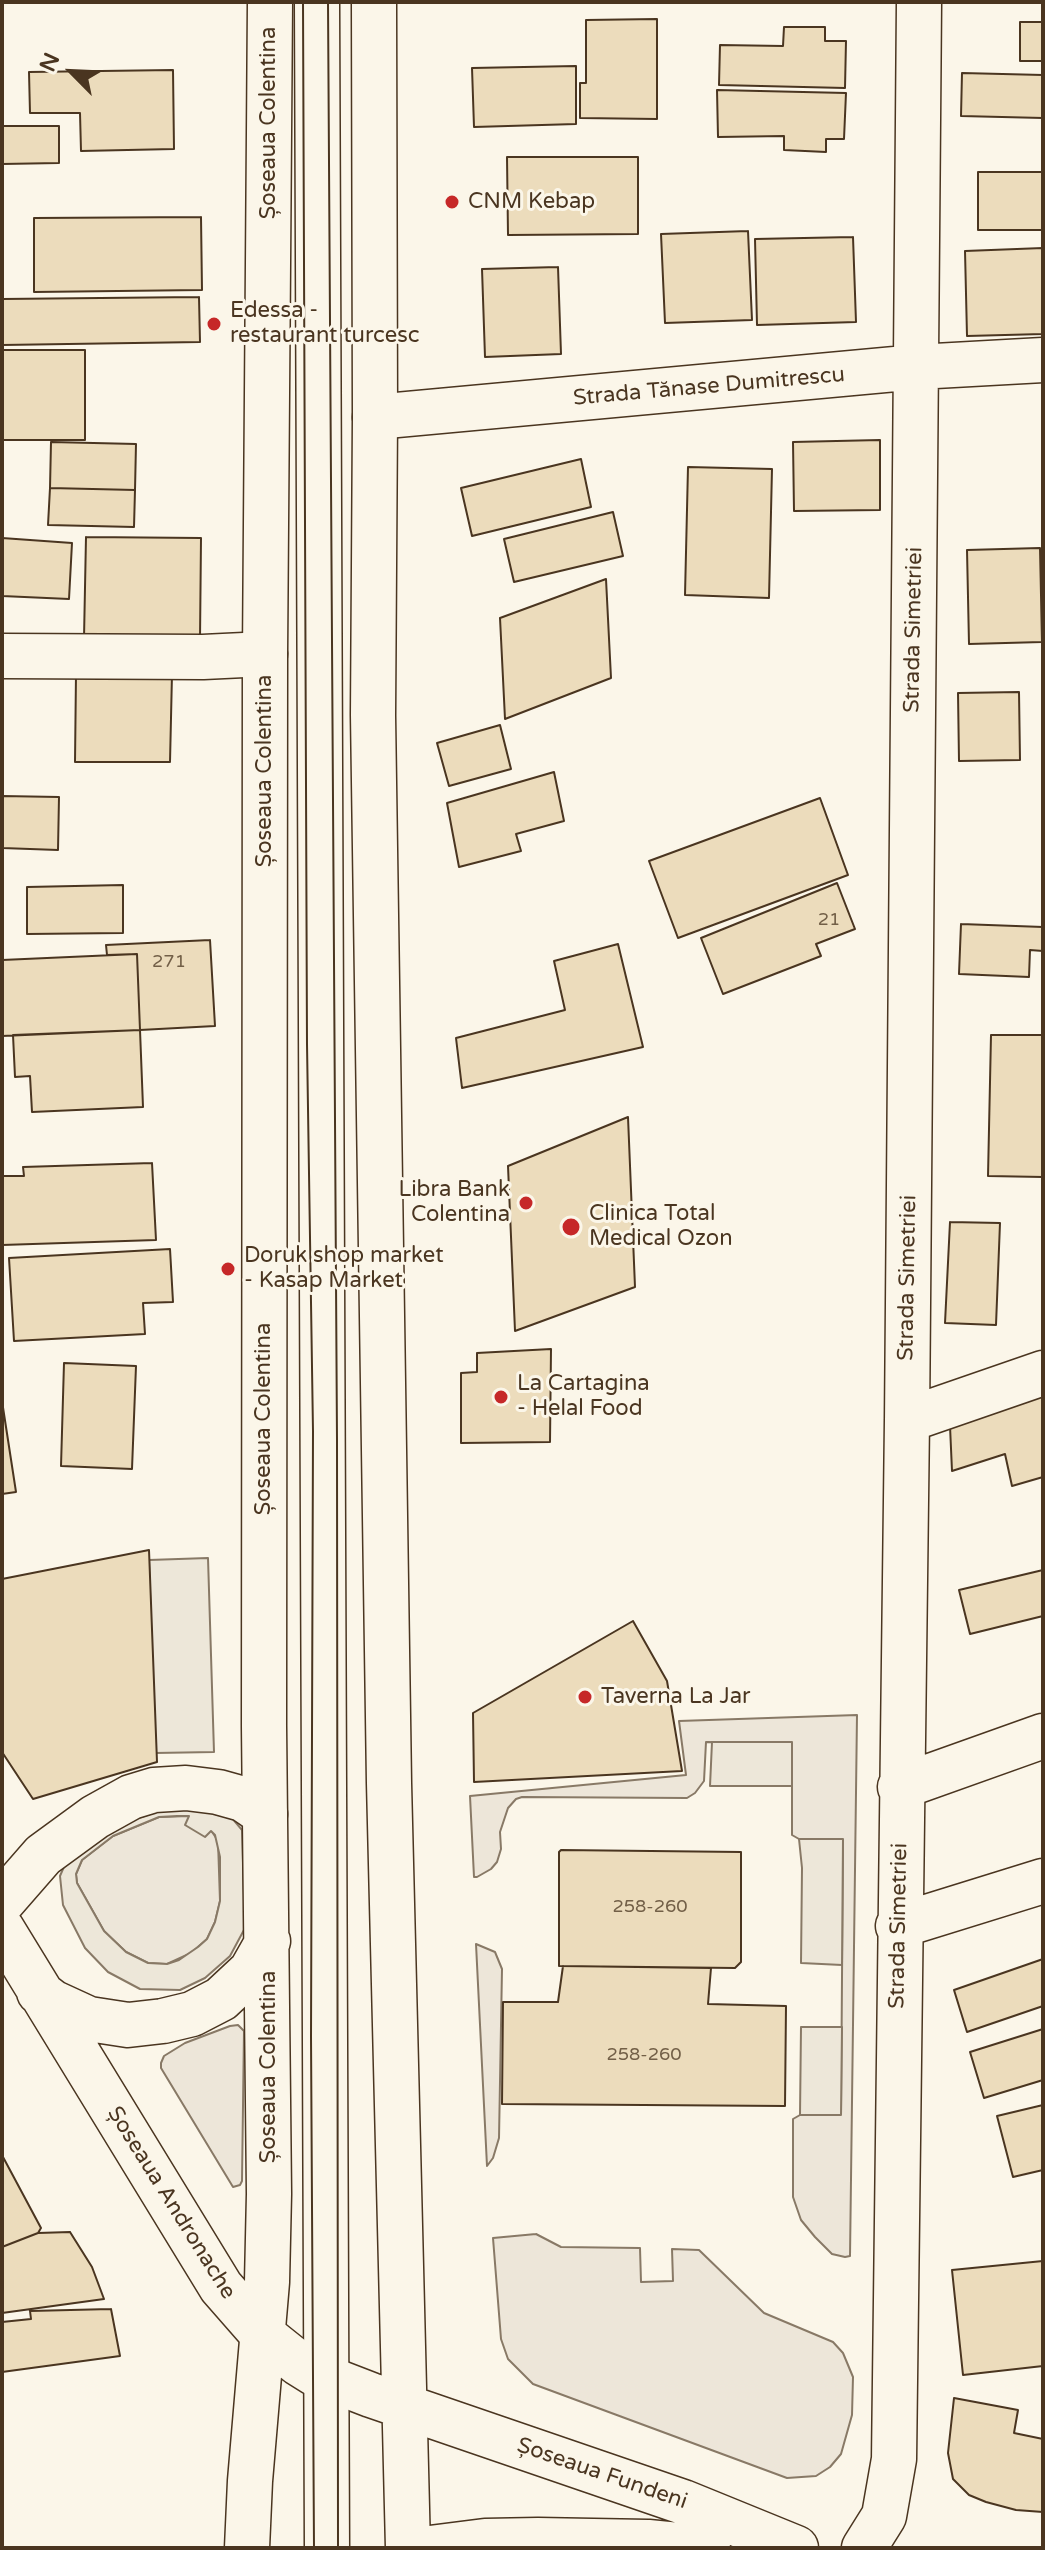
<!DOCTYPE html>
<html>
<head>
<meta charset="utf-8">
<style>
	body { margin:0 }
	#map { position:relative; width:1045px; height:2550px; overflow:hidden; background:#fbf6e9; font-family:"Varela Round",sans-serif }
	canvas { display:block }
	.frame { position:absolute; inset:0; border:4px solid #4a3520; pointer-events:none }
	.north { position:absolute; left:32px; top:32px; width:80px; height:80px; -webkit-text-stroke:6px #fbf6e9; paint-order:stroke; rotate:294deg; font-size:22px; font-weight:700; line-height:32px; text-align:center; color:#4a3520 }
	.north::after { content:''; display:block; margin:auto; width:28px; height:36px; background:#4a3520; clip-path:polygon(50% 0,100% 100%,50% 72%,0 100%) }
</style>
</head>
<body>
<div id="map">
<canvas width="1045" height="2550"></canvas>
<div class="frame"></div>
<div class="north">N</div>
</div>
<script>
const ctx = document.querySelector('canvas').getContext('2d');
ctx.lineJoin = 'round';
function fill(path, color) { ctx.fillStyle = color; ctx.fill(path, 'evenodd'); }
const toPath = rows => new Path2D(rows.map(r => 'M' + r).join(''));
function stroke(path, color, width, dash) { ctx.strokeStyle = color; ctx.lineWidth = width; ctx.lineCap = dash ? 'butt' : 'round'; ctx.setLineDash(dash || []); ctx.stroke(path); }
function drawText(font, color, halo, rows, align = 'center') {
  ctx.font = font + ' "Varela Round",sans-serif'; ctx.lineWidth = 6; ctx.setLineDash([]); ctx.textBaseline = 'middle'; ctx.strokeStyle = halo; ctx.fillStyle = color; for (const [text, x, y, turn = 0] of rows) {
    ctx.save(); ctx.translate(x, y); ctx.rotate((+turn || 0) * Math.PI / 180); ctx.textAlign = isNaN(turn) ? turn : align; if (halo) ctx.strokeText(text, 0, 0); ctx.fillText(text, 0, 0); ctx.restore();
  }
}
const green = toPath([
	[857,1715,850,2256,845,2257,832,2254,815,2237,801,2220,793,2197,793,2119,800,2115,841,2114,843,1840,799,1839,792,1835,792,1743,706,1742,704,1781,695,1793,687,1798,522,1797,516,1799,508,1808,500,1832,501,1849,497,1862,491,1869,477,1877,474,1877,470,1796,686,1775,679,1721,857,1715],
	[189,1816,211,1830,218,1841,220,1901,215,1922,207,1939,191,1953,167,1964,148,1963,126,1952,104,1931,77,1883,76,1874,82,1860,113,1836,159,1817,189,1816],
	[476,1944,495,1952,502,1969,499,2138,493,2158,487,2166,476,1944],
	[238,2025,244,2031,242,2181,240,2185,233,2187,161,2068,161,2063,164,2056,185,2043,230,2026,238,2025],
	[536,2234,561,2247,640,2248,641,2282,673,2281,672,2249,699,2250,764,2313,833,2342,843,2353,853,2377,852,2415,841,2454,830,2467,816,2476,787,2478,533,2384,508,2359,501,2339,493,2238,536,2234]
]);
const parking = toPath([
	[208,1558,214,1752,155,1753,149,1560,208,1558],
	[712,1742,792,1742,792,1786,710,1786,712,1742],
	[177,1805,232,1818,242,1830,245,1928,230,1956,205,1978,180,1990,140,1989,108,1972,85,1948,63,1905,60,1876,66,1862,103,1830,177,1805],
	[177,1816,189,1816,185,1825,205,1837,211,1831,215,1835,220,1857,220,1901,215,1922,207,1939,198,1947,179,1960,167,1964,148,1963,126,1952,104,1931,77,1883,76,1874,82,1860,113,1836,159,1817,177,1816],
	[799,1839,843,1839,842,1965,801,1963,802,1868,799,1839],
	[801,2027,842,2027,841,2115,800,2115,801,2027]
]);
const building = toPath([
	[657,19,657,119,580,118,580,83,586,83,586,20,657,19],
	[1020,22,1043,22,1043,61,1020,61,1020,22],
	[784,27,825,27,825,41,846,41,845,88,719,85,720,45,783,46,784,27],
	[576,66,576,124,474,127,472,68,576,66],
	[173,70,174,149,81,151,80,113,30,113,29,72,173,70],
	[962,73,1043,75,1043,118,961,116,962,73],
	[717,90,846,93,844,139,826,139,826,152,784,150,784,136,718,137,717,90],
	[2,126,59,126,59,163,2,164,2,126],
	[507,157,638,157,638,234,508,235,507,157],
	[978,172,1043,172,1043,230,978,230,978,172],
	[201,217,202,290,34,292,34,218,201,217],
	[748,231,752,320,665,323,661,234,748,231],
	[853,237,856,322,757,325,755,239,853,237],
	[1043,248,1043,334,967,336,965,251,1043,248],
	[558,267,561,354,485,357,482,269,558,267],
	[199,297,200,342,2,345,2,299,199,297],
	[2,350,85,350,85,440,2,440,2,350],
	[880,440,880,510,794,511,793,442,880,440],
	[51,442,136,444,135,490,50,488,51,442],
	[581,459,591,507,472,536,461,488,581,459],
	[688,467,772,469,769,598,685,595,688,467],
	[50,488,135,490,134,527,48,525,50,488],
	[613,512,623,556,514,582,504,539,613,512],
	[86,537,201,538,200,639,84,638,86,537],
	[2,538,72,543,69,599,2,596,2,538],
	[1040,548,1042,642,969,644,967,550,1040,548],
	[606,579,611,678,505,719,500,618,606,579],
	[76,674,172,674,170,762,75,762,76,674],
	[1019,692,1020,760,959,761,958,693,1019,692],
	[500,725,511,769,449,786,437,743,500,725],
	[554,772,564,821,516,834,521,851,459,867,447,803,554,772],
	[2,796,59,797,58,850,2,848,2,796],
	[820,798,848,875,678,938,649,861,820,798],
	[837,883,855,929,816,944,821,956,723,994,701,938,837,883],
	[123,885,123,933,27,934,27,887,123,885],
	[961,924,1043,927,1043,951,1030,950,1029,977,959,974,961,924],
	[210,940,215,1026,140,1030,137,954,107,955,106,945,210,940],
	[618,944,643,1047,462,1088,456,1038,565,1010,554,961,618,944],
	[137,954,140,1030,2,1036,2,960,137,954],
	[140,1030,143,1107,32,1112,30,1076,15,1077,13,1035,140,1030],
	[991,1035,1043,1035,1043,1177,988,1176,991,1035],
	[628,1117,635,1287,515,1331,508,1166,628,1117],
	[152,1163,156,1240,2,1245,2,1176,24,1176,23,1167,152,1163],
	[950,1222,1000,1223,996,1325,945,1323,950,1222],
	[170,1249,173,1302,143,1303,145,1334,14,1341,9,1258,170,1249],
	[551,1349,550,1442,461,1443,461,1373,477,1372,477,1353,551,1349],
	[64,1363,136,1366,132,1469,61,1466,64,1363],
	[1043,1395,1043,1477,1012,1486,1005,1454,952,1471,950,1426,1043,1395],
	[2,1401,16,1492,2,1494,2,1401],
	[149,1550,157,1762,33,1799,2,1752,2,1579,149,1550],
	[1043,1570,1043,1616,970,1634,959,1590,1043,1570],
	[633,1621,667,1681,682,1771,474,1782,473,1713,633,1621],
	[561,1850,741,1852,741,1962,735,1968,559,1966,559,1852,561,1850],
	[1043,1959,1043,2006,967,2032,954,1990,1043,1959],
	[563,1966,711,1968,708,2004,786,2006,785,2106,502,2104,503,2002,558,2002,563,1966],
	[1043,2029,1043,2080,984,2098,970,2052,1043,2029],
	[1043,2105,1043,2170,1013,2177,997,2116,1043,2105],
	[3,2157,41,2228,38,2233,2,2247,3,2157],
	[70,2232,92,2267,104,2299,2,2313,2,2247,38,2233,70,2232],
	[1043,2261,1043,2366,963,2375,952,2270,1043,2261],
	[111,2309,120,2356,2,2372,2,2322,31,2319,30,2311,111,2309],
	[954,2398,1018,2410,1014,2433,1043,2439,1043,2512,1016,2510,986,2502,969,2495,953,2479,948,2453,954,2398]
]);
const minor = toPath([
	[317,2,327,2548],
	[375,417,917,367,1043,360],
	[2,656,203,657,265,654],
	[907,1420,1043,1373],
	[900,1787,1043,1736],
	[2,1902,43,1855,95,1817,131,1797,154,1790,186,1788,218,1792,243,1799,265,1814],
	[898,1926,1043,1881],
	[864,2548,884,2516,894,2459,907,1420,919,2]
]);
const major = toPath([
	[374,2,375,417,373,715,389,1783,408,2548],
	[2,1929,221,2287,263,2335,298,2363,314,2373,371,2395,683,2502,796,2548],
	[39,1992,52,2002,89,2019,128,2025,163,2021,192,2014,221,1999,251,1971,268,1941],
	[247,2548,250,2481,267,2282,269,2194,264,1726,265,654,270,2],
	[430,2548,485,2541,538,2540,648,2542,708,2548]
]);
const tram = toPath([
	[303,2,307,1044,313,1431,311,2036,314,2548],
	[328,2,337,1440,338,2548]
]);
const markers = [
	[452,202,8,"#c62828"],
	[214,324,8,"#c62828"],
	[526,1203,8,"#c62828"],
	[571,1227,10,"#c62828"],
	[228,1269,8,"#c62828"],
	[501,1397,8,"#c62828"],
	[585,1697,8,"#c62828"]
];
const numberNames = [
	["21",829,920],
	["271",169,962],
	["258-260",650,1907],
	["258-260",644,2055]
];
const streetNames = [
	["Șoseaua Colentina",269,123,-90],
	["Strada Tănase Dumitrescu",709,387,-5],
	["Strada Simetriei",914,630,-89],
	["Șoseaua Colentina",265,771,-90],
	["Strada Simetriei",908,1278,-89],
	["Șoseaua Colentina",264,1419,-90],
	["Strada Simetriei",899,1926,-89],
	["Șoseaua Colentina",269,2067,-90],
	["Șoseaua Andronache",171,2203,58],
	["Șoseaua Fundeni",602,2474,19]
];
const poiNames = [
	["CNM Kebap",468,202],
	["Edessa -",230,311],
	["restaurant turcesc",230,336],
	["Libra Bank",510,1190,"right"],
	["Colentina",510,1215,"right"],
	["Clinica Total",589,1214],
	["Medical Ozon",589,1239],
	["Doruk shop market",244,1256],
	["- Kasap Market",244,1281],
	["La Cartagina",517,1384],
	["- Helal Food",517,1409],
	["Taverna La Jar",601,1697]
];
fill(green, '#ede6d9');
stroke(green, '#887966', 2);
fill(parking, '#ede7d9');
stroke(parking, '#887966', 2);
fill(building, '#ecdcbc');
stroke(building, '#4a3520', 2);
stroke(minor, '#4a3520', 47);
stroke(major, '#4a3520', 47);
stroke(minor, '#fbf6e9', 44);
stroke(major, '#fbf6e9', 44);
stroke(tram, '#4a3520', 2);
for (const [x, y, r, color] of markers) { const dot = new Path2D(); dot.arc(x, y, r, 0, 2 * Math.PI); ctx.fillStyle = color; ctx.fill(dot); stroke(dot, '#fbf6e9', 3); }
drawText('18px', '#725f47', null, numberNames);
drawText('22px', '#4a3520', '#fbf6e9', streetNames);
drawText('22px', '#4a3520', '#fbf6e9', poiNames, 'left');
</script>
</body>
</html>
